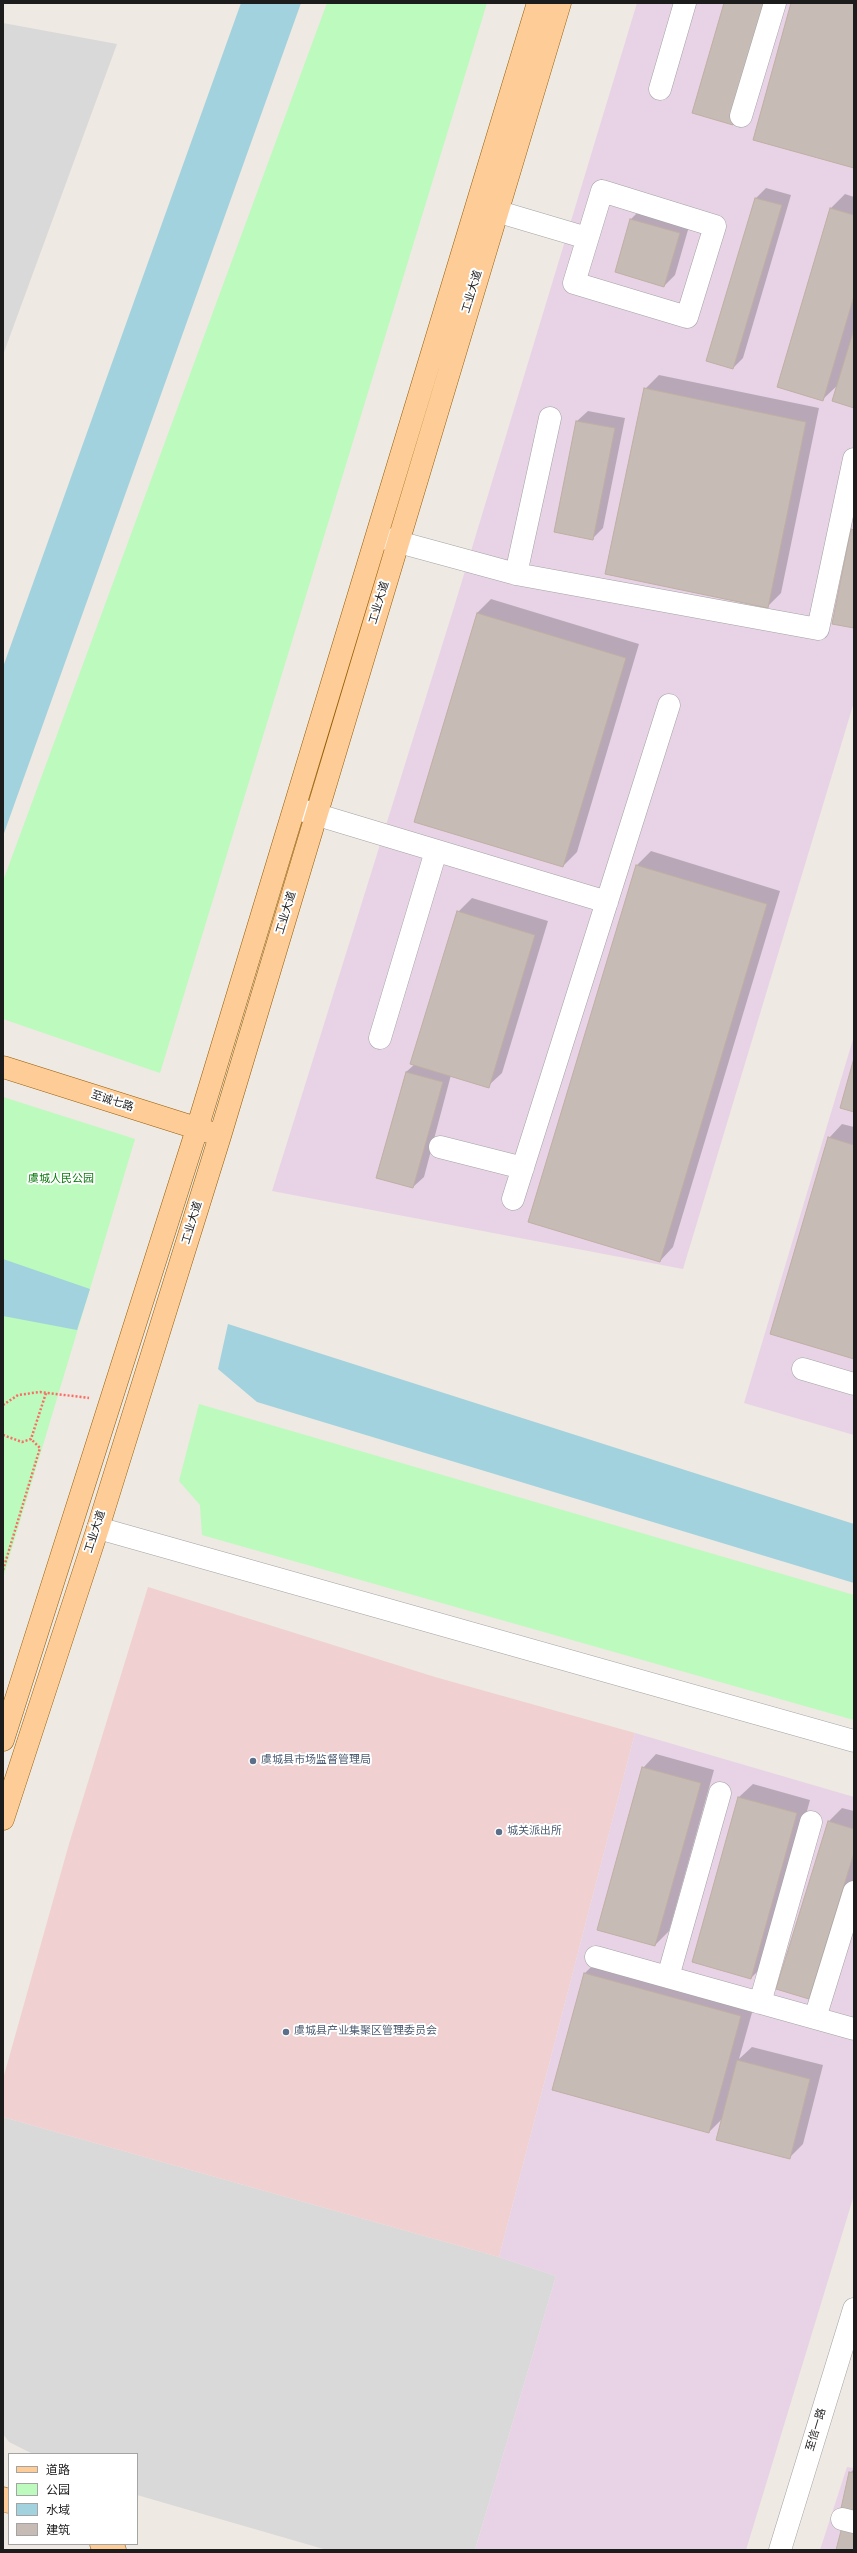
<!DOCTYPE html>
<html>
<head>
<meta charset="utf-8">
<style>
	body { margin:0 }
	#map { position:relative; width:857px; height:2553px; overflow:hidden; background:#eee9e2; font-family:Overpass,"Noto Sans SC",sans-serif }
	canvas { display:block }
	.frame { position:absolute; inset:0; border:4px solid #1c1c1c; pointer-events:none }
	.legend { position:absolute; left:8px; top:2453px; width:130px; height:92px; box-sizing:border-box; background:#fff; border:1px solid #a4a4a4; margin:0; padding:5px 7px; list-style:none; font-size:12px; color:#1c1c1c }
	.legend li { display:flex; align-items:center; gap:8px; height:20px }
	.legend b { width:20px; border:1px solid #a4a4a4 }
</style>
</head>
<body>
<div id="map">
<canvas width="857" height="2553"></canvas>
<div class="frame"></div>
<ul class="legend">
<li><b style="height:5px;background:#fecc97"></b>道路</li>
<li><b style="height:11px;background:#bcfabe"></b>公园</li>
<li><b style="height:11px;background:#a1d2dd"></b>水域</li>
<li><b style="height:11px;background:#c6bbb5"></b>建筑</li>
</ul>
</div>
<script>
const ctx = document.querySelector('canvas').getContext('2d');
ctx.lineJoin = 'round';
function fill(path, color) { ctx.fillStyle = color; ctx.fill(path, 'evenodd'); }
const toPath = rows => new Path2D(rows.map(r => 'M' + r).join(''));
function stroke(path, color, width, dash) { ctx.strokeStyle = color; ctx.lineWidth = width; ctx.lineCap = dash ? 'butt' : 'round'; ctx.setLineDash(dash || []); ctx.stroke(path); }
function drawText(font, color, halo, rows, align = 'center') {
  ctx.font = font + ' Overpass,"Noto Sans SC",sans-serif'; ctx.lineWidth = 4; ctx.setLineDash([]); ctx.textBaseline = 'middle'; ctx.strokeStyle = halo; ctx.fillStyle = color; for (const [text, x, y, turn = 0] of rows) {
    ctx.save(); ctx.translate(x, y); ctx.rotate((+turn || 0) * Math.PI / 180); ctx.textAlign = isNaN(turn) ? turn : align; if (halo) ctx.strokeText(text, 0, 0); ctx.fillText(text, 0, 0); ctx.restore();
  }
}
const residential = toPath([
	[3,23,117,44,3,355],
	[3,2117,499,2257,556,2276,475,2550,327,2550,137,2495,137,2454,33,2454,9,2442,3,2434]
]);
const commercial = toPath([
	[148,1587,435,1677,635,1733,499,2257,3,2117,3,2079,69,1844]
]);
const industrial = toPath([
	[637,3,854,3,854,702,683,1269,272,1191,455,604],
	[854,1036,854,1435,744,1403],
	[635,1733,854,1797,854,2195,746,2550,475,2550,556,2276,499,2257],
	[847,2467,854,2468,854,2550,820,2550]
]);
const park = toPath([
	[327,3,487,3,160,1073,3,1019,3,881],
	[3,1097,135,1139,3,1578],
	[199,1404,854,1595,854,1720,202,1535,200,1505,179,1481]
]);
const water = toPath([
	[241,3,301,3,3,836,3,667],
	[3,1259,90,1289,77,1330,3,1316],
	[228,1324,854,1524,854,1583,257,1402,218,1369]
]);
const shadow = toPath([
	[766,188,791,195,743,358,733,368,707,361,756,198],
	[845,194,854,197,854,407,839,384,822,400,778,387,831,208],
	[641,209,690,223,675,275,664,286,631,219],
	[659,375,819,408,781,593,767,607,645,389],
	[588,411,625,418,603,528,592,539,577,421],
	[491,599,639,644,577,852,563,866,477,613],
	[651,851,780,891,673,1247,660,1261,530,1222,637,865],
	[472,898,548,921,502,1073,488,1086,451,1075,424,1177,413,1187,377,1178,406,1072,415,1064,458,912],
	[842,1124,854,1127,854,1358,829,1138],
	[656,1754,714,1770,669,1931,655,1945,643,1768],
	[753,1784,810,1800,765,1964,751,1978,739,1797],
	[842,1808,854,1811,854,1882,823,1984,809,1998,828,1822],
	[599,1959,755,2002,739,2059,752,2047,823,2065,803,2144,789,2158,723,2118,709,2132,553,2089,585,1973],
	[854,2469,854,2550,837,2550,843,2524,850,2473]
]);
const building = toPath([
	[724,3,769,3,733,125,692,113,724,3],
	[791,3,854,3,854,168,753,140,791,3],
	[755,198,782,205,733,369,706,361,755,198],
	[830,208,854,215,854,296,823,401,777,387,830,208],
	[630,219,680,233,664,287,615,272,630,219],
	[854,329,854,408,832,401,854,329],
	[644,388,806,422,768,608,605,574,644,388],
	[576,421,615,428,593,540,554,532,576,421],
	[851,529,854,530,854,628,832,624,851,529],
	[477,613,626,658,563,867,414,822,477,613],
	[636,865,767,904,660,1262,528,1222,636,865],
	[457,911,535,935,489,1088,410,1064,457,911],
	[854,1058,854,1112,840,1108,854,1058],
	[406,1072,443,1082,413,1188,376,1178,406,1072],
	[828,1137,854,1145,854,1359,770,1334,828,1137],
	[642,1767,701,1783,655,1946,597,1930,642,1767],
	[738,1797,797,1813,751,1979,692,1962,738,1797],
	[828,1821,854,1829,854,1853,809,1999,776,1989,828,1821],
	[584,1973,741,2016,709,2133,552,2090,584,1973],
	[737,2060,810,2079,790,2159,716,2140,737,2060],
	[849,2472,854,2473,854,2517,840,2513,849,2472],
	[843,2523,854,2526,854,2550,836,2550,843,2523]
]);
const path = toPath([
	[3,1405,18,1395,40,1392,89,1398],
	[3,1435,22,1442,31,1439,46,1393],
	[3,1570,40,1448,31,1439]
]);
const minor = toPath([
	[660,89,685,3],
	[741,116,775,3],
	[602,191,715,226,687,317,574,283,602,191],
	[479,206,587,238],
	[380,537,516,574,818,629,854,459],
	[516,574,550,418],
	[298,809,607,902],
	[380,1038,436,851],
	[440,1147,523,1168],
	[513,1199,669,705],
	[803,1369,854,1384],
	[98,1528,854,1741],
	[596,1957,854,2029],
	[668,1977,720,1793],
	[760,2003,811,1822],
	[815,2018,854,1892],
	[842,2519,854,2522],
	[780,2550,854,2309]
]);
const major = toPath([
	[3,1067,212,1133],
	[3,1740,197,1129,538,3],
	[3,1819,98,1528,220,1136,560,3],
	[3,2498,9,2502],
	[101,2544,115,2550]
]);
const markers = [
	[253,1761,4,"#5c6f8a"],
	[499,1832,4,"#5c6f8a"],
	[286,2032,4,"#5c6f8a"]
];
const streetNames = [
	["工业大道",473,292,-73],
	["工业大道",380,603,-73],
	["工业大道",287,913,-73],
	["至诚七路",112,1102,18],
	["工业大道",193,1223,-73],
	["工业大道",96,1532,-72],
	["至信一路",817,2430,-73]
];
const parkNames = [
	["虞城人民公园",61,1180]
];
const serviceNames = [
	["虞城县市场监督管理局",261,1761],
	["城关派出所",507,1832],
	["虞城县产业集聚区管理委员会",294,2032]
];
fill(residential, '#dad9d9');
fill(commercial, '#f0d0d0');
fill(industrial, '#e7d3e5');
fill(park, '#bcfabe');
fill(water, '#a1d2dd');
fill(shadow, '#0003');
fill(building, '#c6bbb5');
stroke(building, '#c0afa4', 1);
stroke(minor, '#a3a3a3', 23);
stroke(major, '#955c00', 23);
stroke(path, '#fd6c64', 2.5, [2, 2]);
stroke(minor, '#fff', 22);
stroke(major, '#fecc97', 22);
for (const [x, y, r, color] of markers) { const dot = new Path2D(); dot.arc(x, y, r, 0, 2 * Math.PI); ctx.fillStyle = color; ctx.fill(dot); stroke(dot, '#fff', 1.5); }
drawText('11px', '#1c1c1c', '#fff', streetNames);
drawText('11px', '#097c0d', '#fff', parkNames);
drawText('11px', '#4e5e75', '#fff', serviceNames, 'left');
</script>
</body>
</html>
